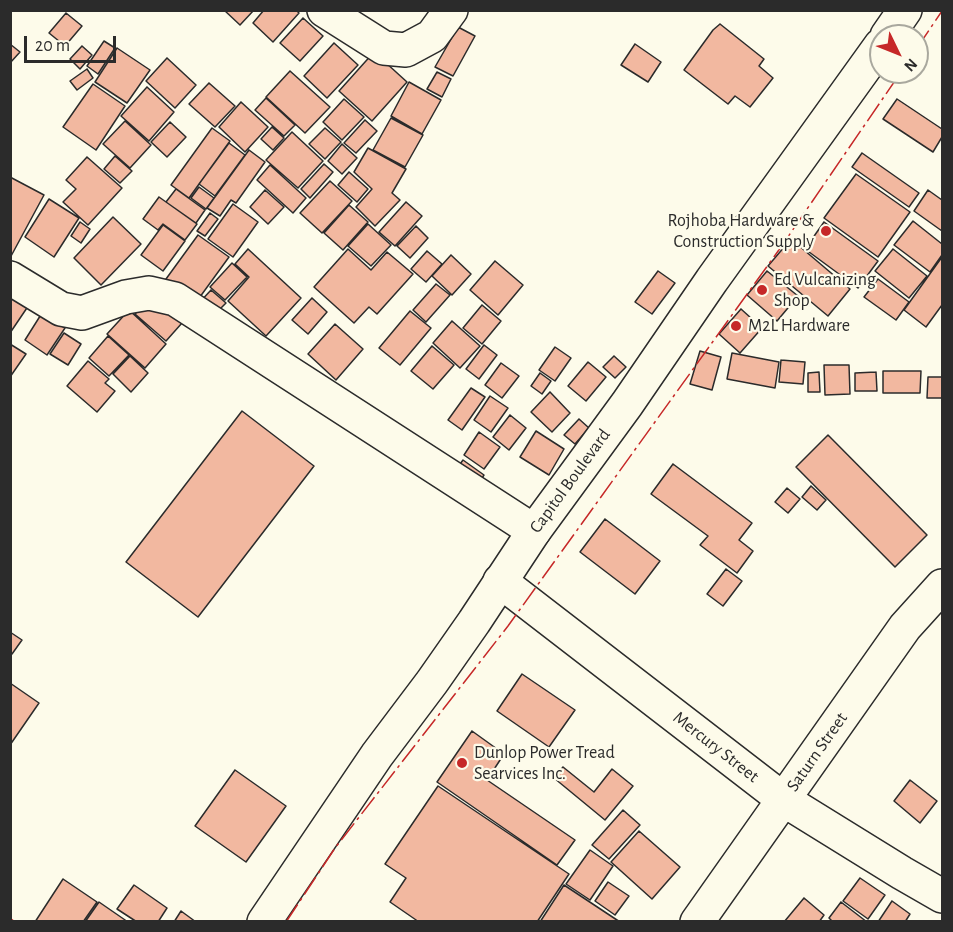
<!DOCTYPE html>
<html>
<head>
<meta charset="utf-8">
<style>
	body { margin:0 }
	#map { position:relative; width:953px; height:932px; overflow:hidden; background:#fdfbea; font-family:"Alegreya Sans",sans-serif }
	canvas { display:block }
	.frame { position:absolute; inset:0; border:12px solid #2b2b2b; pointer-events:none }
	.north { position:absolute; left:869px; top:24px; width:60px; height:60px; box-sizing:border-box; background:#fdfbea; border:2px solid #a9a89e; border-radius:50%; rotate:133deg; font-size:16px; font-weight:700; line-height:24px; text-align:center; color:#2b2b2b }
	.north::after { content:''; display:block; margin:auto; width:21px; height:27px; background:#c62828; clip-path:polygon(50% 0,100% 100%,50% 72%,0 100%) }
	.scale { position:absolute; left:24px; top:36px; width:92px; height:27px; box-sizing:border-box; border:3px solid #2b2b2b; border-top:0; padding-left:8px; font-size:18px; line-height:21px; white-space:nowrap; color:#2b2b2b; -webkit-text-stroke:4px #fdfbea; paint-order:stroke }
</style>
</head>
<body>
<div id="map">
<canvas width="953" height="932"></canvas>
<div class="frame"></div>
<div class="north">N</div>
<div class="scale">20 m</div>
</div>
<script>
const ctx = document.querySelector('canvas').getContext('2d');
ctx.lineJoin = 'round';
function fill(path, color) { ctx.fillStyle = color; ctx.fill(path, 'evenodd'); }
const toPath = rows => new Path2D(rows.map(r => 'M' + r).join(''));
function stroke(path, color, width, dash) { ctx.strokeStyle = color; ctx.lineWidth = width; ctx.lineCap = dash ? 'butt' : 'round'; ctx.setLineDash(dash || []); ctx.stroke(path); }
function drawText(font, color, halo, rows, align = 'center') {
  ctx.font = font + ' "Alegreya Sans",sans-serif'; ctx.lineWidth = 4.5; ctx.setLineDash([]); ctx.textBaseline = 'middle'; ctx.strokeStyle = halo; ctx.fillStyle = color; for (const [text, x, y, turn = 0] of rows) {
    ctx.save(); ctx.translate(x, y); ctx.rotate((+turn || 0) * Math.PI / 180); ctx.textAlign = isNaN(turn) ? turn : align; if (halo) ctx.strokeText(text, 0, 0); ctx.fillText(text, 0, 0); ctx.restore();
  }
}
const building = toPath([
	[224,10,254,10,240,25,224,10],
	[264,10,296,10,299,13,273,42,253,23,264,10],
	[66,13,82,26,65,46,49,33,66,13],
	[303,18,323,36,300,61,280,43,303,18],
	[720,24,764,59,759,66,773,78,750,107,735,96,728,104,684,70,713,30,720,24],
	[458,27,475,36,453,76,435,67,458,27],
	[104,41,115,48,98,74,87,66,104,41],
	[334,43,358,65,327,98,304,76,334,43],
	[10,44,20,52,10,63,10,44],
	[635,44,661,62,648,82,621,65,635,44],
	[82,46,92,55,80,69,70,59,82,46],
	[117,48,150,70,127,103,95,82,117,48],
	[374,52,407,82,372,121,339,91,374,52],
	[167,58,196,85,175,108,146,81,167,58],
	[87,69,93,78,77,90,70,81,87,69],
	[290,71,330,107,305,133,266,97,290,71],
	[437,72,451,79,442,97,427,89,437,72],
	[409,82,441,100,422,134,391,116,409,82],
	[209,83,235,106,215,127,189,104,209,83],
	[93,84,125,106,96,150,63,127,93,84],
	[147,87,174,112,149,141,121,116,147,87],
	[266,98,295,125,284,136,255,110,266,98],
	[344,99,364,117,342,140,323,122,344,99],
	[897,99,942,129,942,137,933,152,883,119,897,99],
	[241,102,268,127,245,152,219,127,241,102],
	[391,118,423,135,405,167,373,150,391,118],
	[365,120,377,131,356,153,344,143,365,120],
	[125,121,151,145,130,168,103,144,125,121],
	[170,122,186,137,167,157,151,142,170,122],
	[272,127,284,138,273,150,261,139,272,127],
	[212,128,230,141,189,198,171,185,212,128],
	[325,128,341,142,325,159,309,144,325,128],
	[292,132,323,161,298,188,266,160,292,132],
	[229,143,245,155,215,196,199,184,229,143],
	[342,144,357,158,342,174,328,161,342,144],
	[368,148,406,169,392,193,400,200,375,226,356,207,372,189,354,172,368,148],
	[249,150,265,162,236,203,231,200,220,216,207,208,249,150],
	[862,153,919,193,909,207,852,167,862,153],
	[115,156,132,171,120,183,104,169,115,156],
	[87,157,122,188,88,225,63,202,76,189,66,180,87,157],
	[324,164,333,172,310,198,301,189,324,164],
	[270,165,306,198,293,213,257,180,270,165],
	[349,172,368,189,357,202,338,185,349,172],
	[856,174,910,212,878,257,824,218,856,174],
	[10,177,44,195,10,258,10,177],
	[330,181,352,201,322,233,300,213,330,181],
	[199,187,214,198,206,209,191,198,199,187],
	[176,189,205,210,196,223,166,202,176,189],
	[265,190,284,207,268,224,250,207,265,190],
	[928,190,942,200,942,231,914,211,928,190],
	[159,197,197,224,185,240,163,224,158,230,143,219,159,197],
	[49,199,79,218,54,257,25,237,49,199],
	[406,202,422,216,395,246,379,232,406,202],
	[233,204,258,222,233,257,208,239,233,204],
	[349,205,368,222,343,250,324,233,349,205],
	[210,213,218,219,205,236,197,231,210,213],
	[113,217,141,244,101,285,74,258,113,217],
	[913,221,942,244,942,255,930,272,894,245,913,221],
	[80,222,90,229,81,243,71,236,80,222],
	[824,222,878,261,858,288,805,249,824,222],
	[368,224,391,245,371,266,348,246,368,224],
	[163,225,185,241,163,271,141,255,163,225],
	[416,226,428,238,410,258,397,246,416,226],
	[198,235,229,257,197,301,166,279,198,235],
	[791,239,850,289,828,316,768,266,791,239],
	[248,249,301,298,266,336,228,301,249,277,235,264,248,249],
	[348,249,371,270,387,252,413,274,377,314,369,307,354,323,314,287,348,249],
	[893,249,927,276,909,298,875,271,893,249],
	[427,251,442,264,426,282,411,269,427,251],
	[451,255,471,274,452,295,432,276,451,255],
	[942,257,942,305,926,327,904,310,942,257],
	[495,261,523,285,498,315,470,290,495,261],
	[232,263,247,277,225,300,210,287,232,263],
	[658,271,675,283,652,314,635,302,658,271],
	[767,271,798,296,777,321,747,295,767,271],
	[878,279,909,302,896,320,864,297,878,279],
	[10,281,35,296,10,333,10,281],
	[436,284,450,295,426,322,413,310,436,284],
	[211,290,226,303,213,316,199,303,211,290],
	[152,296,182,323,166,341,135,314,152,296],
	[312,298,327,312,308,334,292,320,312,298],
	[482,305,501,321,482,344,463,328,482,305],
	[741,309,762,328,740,353,719,334,741,309],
	[129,310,166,344,145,368,107,334,129,310],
	[410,311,431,328,400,365,379,348,410,311],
	[42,313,65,328,47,355,25,340,42,313],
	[452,321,480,346,460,368,433,343,452,321],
	[335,324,363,349,336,380,308,354,335,324],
	[64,333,81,344,68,365,50,354,64,333],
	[108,336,129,355,109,376,89,358,108,336],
	[10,344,26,354,10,377,10,344],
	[484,345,497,355,479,379,466,369,484,345],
	[432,346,454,365,433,389,411,371,432,346],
	[555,347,571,358,555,381,539,370,555,347],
	[700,351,721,357,712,390,690,384,700,351],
	[732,353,779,362,775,388,727,379,732,353],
	[130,356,148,373,131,392,113,374,130,356],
	[614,356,626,367,615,378,603,367,614,356],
	[781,360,805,362,803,384,779,382,781,360],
	[88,361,109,379,105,383,115,391,97,412,67,386,88,361],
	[588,362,606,377,586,401,568,386,588,362],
	[501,363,519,376,502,398,485,385,501,363],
	[824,365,849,365,850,394,825,395,824,365],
	[883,371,921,371,920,393,883,393,883,371],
	[819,372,820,392,808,392,808,373,819,372],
	[876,372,877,391,855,391,855,373,876,372],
	[540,373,551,381,542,394,531,386,540,373],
	[928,377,942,377,942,398,927,398,928,377],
	[471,388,485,397,462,430,448,420,471,388],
	[550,392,570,413,552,432,531,412,550,392],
	[490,396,508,408,491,432,474,420,490,396],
	[242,411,314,466,198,617,126,562,242,411],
	[510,415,526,428,509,450,493,437,510,415],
	[579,419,589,428,575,444,564,435,579,419],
	[536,431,564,449,549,475,520,457,536,431],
	[479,432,500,447,484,469,464,455,479,432],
	[828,435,927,535,895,567,796,467,828,435],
	[463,460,484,475,477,486,455,471,463,460],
	[673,464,752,523,739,540,753,551,737,573,700,545,708,536,651,494,673,464],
	[811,486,826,500,817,510,802,497,811,486],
	[787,488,800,499,788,513,775,502,787,488],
	[605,519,660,561,635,594,580,552,605,519],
	[726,569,742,581,723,606,707,594,726,569],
	[10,632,22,640,12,654,10,653,10,632],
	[522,674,575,710,549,747,497,711,522,674],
	[10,683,39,703,10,745,10,683],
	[472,731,504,754,487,780,575,840,557,865,437,782,472,731],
	[563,767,594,792,612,769,633,786,605,820,554,778,563,767],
	[235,770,286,806,246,862,195,826,235,770],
	[910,780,937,801,920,823,894,801,910,780],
	[438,786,569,874,537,922,419,922,390,902,406,878,385,864,438,786],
	[623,810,640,825,609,859,592,845,623,810],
	[639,831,680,867,652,899,611,862,639,831],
	[590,850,613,866,590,900,566,884,590,850],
	[860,878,885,895,868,919,843,901,860,878],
	[63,879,97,902,83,922,35,922,63,879],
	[608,882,629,896,615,915,595,901,608,882],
	[134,885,167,908,158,922,137,922,117,909,134,885],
	[564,885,620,922,540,922,564,885],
	[804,898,824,915,819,922,784,922,804,898],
	[892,901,910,914,905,922,878,922,892,901],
	[99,902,128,922,85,922,99,902],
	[841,902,867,922,833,922,829,918,841,902],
	[181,911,196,922,174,922,181,911]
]);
const minor = toPath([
	[324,10,384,48,406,50,432,36,451,10],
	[10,278,61,309,82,313,126,297,149,293,175,299,534,531],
	[500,581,784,800,902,873,942,896],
	[697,922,905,627,942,586]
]);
const major = toPath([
	[887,36,905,10],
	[264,922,377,755,432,682,474,622,534,531,627,404,712,280,881,45]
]);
const power = toPath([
	[917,48,942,11],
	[10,918,15,922],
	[286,922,335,848,508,626,781,247,901,72]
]);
const markers = [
	[826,231,6,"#c62828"],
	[762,290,6,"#c62828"],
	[736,326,6,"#c62828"],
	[462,763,6,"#c62828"]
];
const poiNames = [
	["Rojhoba Hardware &",814,221,"right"],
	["Construction Supply",814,242,"right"],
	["Ed Vulcanizing",774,280],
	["Shop",774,301],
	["M2L Hardware",748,326],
	["Dunlop Power Tread",474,753],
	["Searvices Inc.",474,774]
];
const streetNames = [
	["Capitol Boulevard",570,481,-54],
	["Mercury Street",716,747,38],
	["Saturn Street",817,752,-55]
];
fill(building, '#f2b8a0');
stroke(building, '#2b2b2b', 1.5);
stroke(minor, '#2b2b2b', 36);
stroke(major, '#2b2b2b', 36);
stroke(minor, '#fdfbea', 33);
stroke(major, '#fdfbea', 33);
stroke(power, '#c62828', 1.5, [21, 4.5, 3, 4.5]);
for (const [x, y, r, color] of markers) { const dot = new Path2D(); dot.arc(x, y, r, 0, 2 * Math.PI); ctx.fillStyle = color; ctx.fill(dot); stroke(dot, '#fdfbea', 2); }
drawText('18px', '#2b2b2b', '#fdfbea', poiNames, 'left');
drawText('18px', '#2b2b2b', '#fdfbea', streetNames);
</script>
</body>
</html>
